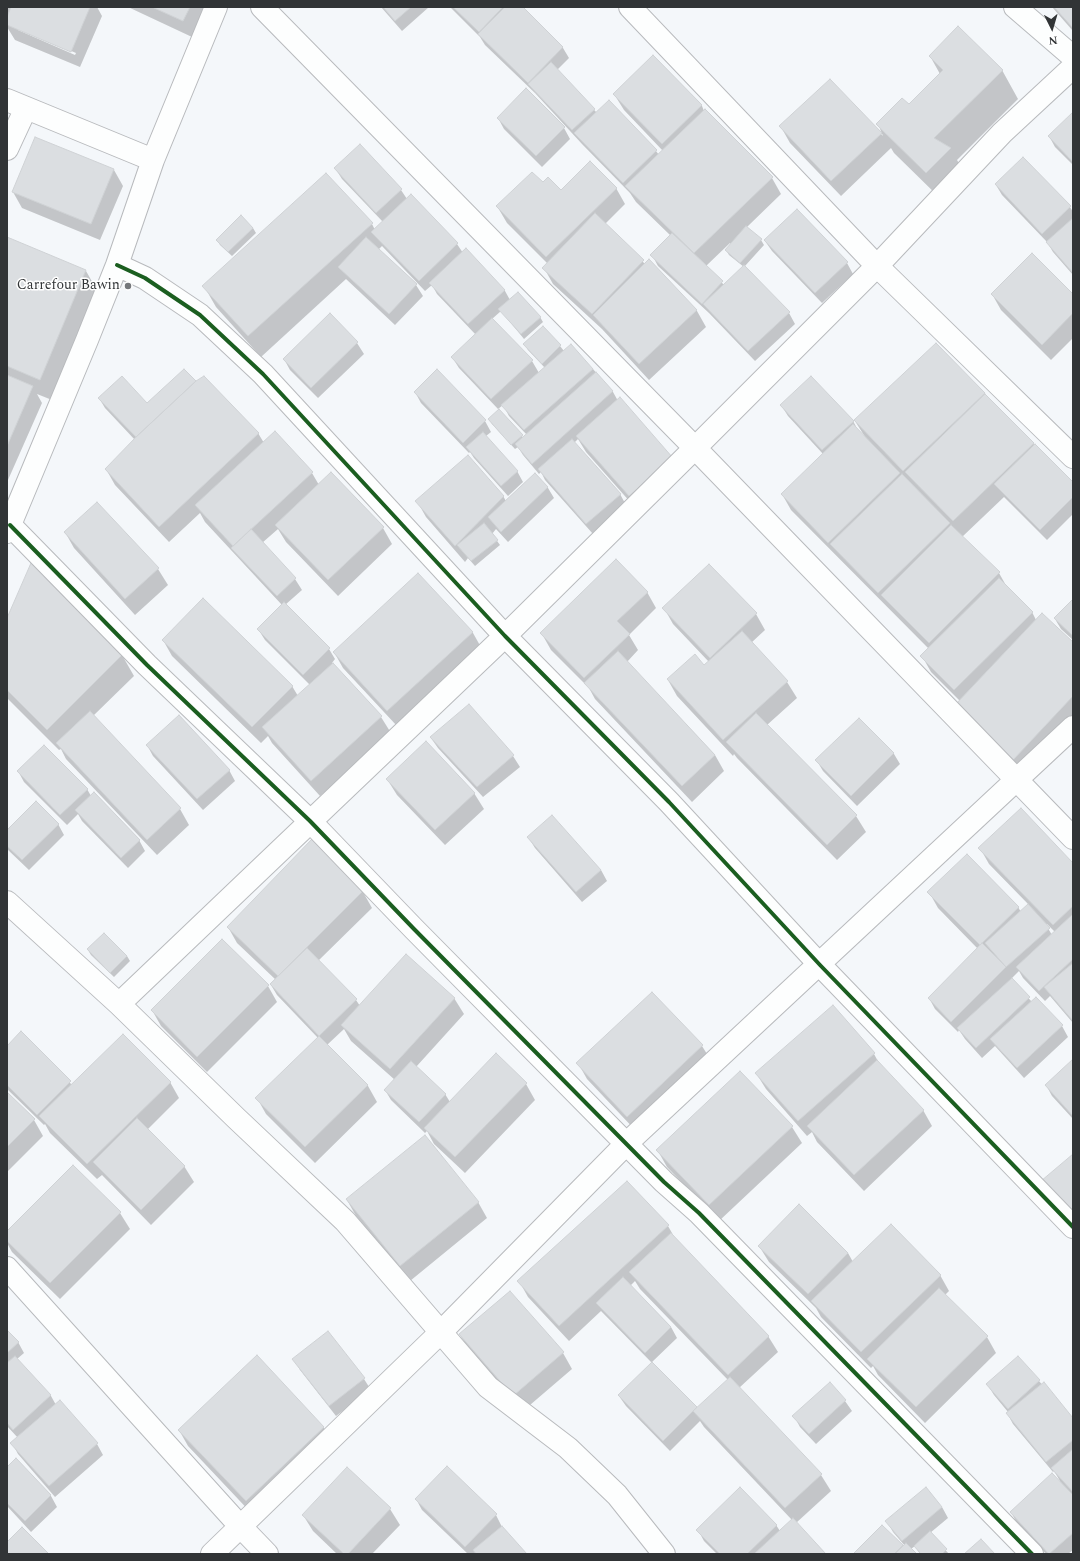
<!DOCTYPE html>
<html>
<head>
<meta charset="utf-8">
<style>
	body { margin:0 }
	#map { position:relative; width:1080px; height:1561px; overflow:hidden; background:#f4f7fa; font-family:Spectral,serif }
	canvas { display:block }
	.frame { position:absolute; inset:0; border:8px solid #313436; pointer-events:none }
	.north { position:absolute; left:1032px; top:8px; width:40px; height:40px; -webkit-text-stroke:3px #fff; paint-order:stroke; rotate:175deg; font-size:11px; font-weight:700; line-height:16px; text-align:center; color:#313436 }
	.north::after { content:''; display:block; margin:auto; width:14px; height:18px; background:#313436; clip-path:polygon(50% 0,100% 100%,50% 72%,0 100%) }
</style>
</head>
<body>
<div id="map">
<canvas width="1080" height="1561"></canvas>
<div class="frame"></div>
<div class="north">N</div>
</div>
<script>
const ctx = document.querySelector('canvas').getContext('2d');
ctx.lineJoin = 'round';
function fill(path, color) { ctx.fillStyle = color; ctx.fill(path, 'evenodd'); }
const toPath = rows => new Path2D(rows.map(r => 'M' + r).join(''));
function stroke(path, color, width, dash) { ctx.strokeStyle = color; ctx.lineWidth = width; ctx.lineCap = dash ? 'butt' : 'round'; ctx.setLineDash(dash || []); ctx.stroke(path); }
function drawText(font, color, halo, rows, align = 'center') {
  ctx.font = font + ' Spectral,serif'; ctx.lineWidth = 3; ctx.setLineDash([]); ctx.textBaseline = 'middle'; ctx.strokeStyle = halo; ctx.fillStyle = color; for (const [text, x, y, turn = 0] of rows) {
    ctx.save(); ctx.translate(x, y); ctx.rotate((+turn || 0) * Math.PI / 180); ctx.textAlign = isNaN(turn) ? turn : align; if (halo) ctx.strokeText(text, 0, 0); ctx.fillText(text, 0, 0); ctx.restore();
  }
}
const shadow = toPath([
	[7,7,97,7,102,16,80,67,15,40,7,27],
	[18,28,76,53,75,55,18,30],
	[128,7,206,7,192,37],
	[381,7,429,7,402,31],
	[450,7,521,7,563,48,569,58,557,70,597,113,609,102,656,151,659,155,663,151,624,110,614,94,653,56,702,106,704,111,772,178,781,194,747,227,761,240,764,245,745,266,789,313,795,324,755,361,709,313,658,266,652,255,671,236,636,202,630,193,582,144,535,93,485,45,480,37],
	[730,243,731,244,726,250,729,255,744,267,724,285,706,266],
	[1052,7,1073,7,1073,31],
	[930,56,1002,70,1018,99,957,160,967,177,943,201,894,153,891,148,841,196,790,143,781,127,830,80,883,136,878,124,909,106,940,74],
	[526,90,564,128,570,139,542,167,504,129,498,118],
	[1073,113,1073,165,1055,147,1049,136],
	[36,138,114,170,123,186,100,240,22,208,13,192],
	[360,146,401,190,407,199,411,195,457,244,463,253,466,250,505,291,510,300,540,317,543,322,524,339,501,311,492,319,532,361,539,373,545,368,528,350,525,345,543,327,560,346,564,351,593,369,613,392,618,401,673,458,639,512,586,452,578,439,574,443,620,494,626,505,593,534,545,480,541,472,539,474,523,455,518,447,515,449,492,424,489,419,522,436,523,438,527,435,509,416,503,405,498,409,459,368,452,357,476,335,437,294,432,285,425,291,382,246,378,250,416,285,423,296,395,325,346,279,261,357,216,307,204,286,372,224,375,230,383,222,342,179,335,168],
	[1023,159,1070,207,1073,212,1073,275,1053,252,1047,242,1002,195,996,185],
	[543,183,561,191,616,188,625,204,605,224,645,264,649,260,697,311,706,327,649,380,602,329,553,284,544,268,548,264,507,223,497,206],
	[797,210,847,263,853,274,822,303,772,251,765,241],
	[253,228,256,233,232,256,220,245,217,240],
	[7,238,86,271,98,292,52,400,37,394,42,403,8,480,7,479],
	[992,294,1073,295,1073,338,1051,360,1001,310],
	[330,315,357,343,364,354,318,398,290,370,284,359],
	[196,383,258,433,264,443,312,473,319,485,383,528,392,544,338,596,286,542,278,529,262,543,295,579,302,590,285,605,329,649,335,659,332,663,381,717,391,733,320,796,272,743,268,736,261,743,172,656,163,640,292,686,298,696,310,685,265,640,258,629,282,605,205,522,200,513,169,542,115,485,106,469,135,440,105,408,99,398,147,404],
	[415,392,485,421,491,432,486,436,517,471,523,482,508,496,474,458,470,452,469,453,421,403],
	[984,394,1073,484,1073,514,1047,540,1004,497,962,537,999,573,1008,589,1032,612,1036,620,1073,644,1073,722,1023,775,960,701,931,672,922,656,929,649,791,510,782,494,823,454,788,416,781,405,853,421,859,432,865,437,855,421],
	[535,474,548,488,554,498,508,542,496,529,492,534,500,545,475,566,468,558,465,562,426,517,417,501,503,496,506,501],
	[97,503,158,569,168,585,135,615,74,548,65,532],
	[418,575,473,633,482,649,397,726,343,668,334,652],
	[647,592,656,608,629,635,638,650,627,662,715,755,724,771,692,802,595,699,589,688,551,650,542,634],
	[1073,600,1073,640,1061,629,1055,619],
	[664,608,756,614,765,630,751,643,787,682,797,698,767,725,856,816,866,832,837,860,737,758,734,754,733,756,677,696,668,680,704,666,709,662,673,624],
	[7,620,122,655,134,676,93,716,180,809,189,825,157,855,66,759,61,749,59,750,7,698],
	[469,705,513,756,520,767,483,797,438,748,431,738],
	[859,719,894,754,900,764,857,806,823,771,817,761],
	[147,745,229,770,235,781,203,810,153,756],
	[18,771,87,789,91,796,139,840,145,851,128,868,82,821,78,814,67,825,24,782],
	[387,779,474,793,484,809,445,845,397,795],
	[58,824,64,835,29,870,7,849,7,832],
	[528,837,601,870,607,881,582,902,535,848],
	[312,841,363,892,372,908,318,961,356,1000,360,1006,454,998,464,1014,416,1067,445,1094,450,1102,526,1084,535,1100,465,1173,434,1144,427,1131,425,1133,391,1100,385,1090,395,1080,351,1041,344,1029,327,1045,368,1086,377,1102,315,1163,266,1114,257,1098,318,1038,277,995,271,985,276,980,237,943,228,927],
	[980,848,1073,864,1073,1023,1050,996,1045,1001,1023,978,1019,971,1011,979,1032,1002,1036,998,1062,1026,1068,1037,1024,1078,995,1046,982,1058,965,1039,959,1030,958,1032,935,1009,929,998,978,949,938,908,929,892,1018,907,1021,912,1029,905,989,864],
	[1047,924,1055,932,1052,935,1046,925],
	[222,941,268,986,277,1002,207,1072,161,1026,152,1010],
	[88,950,127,956,130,961,114,977,91,955],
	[652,993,702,1046,712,1062,637,1132,587,1079,578,1063],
	[21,1033,72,1085,170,1082,179,1098,147,1130,184,1166,194,1182,151,1225,102,1175,97,1179,50,1133,45,1124,44,1125,7,1089,7,1047],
	[874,1054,880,1065,923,1110,932,1126,864,1191,817,1142,812,1132,807,1136,766,1089,756,1073],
	[1073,1060,1073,1119,1052,1096,1046,1085],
	[7,1093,34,1120,43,1136,7,1172],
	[792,1127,802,1143,719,1221,667,1167,658,1151],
	[73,1166,120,1213,130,1229,60,1299,12,1252,7,1243,7,1232],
	[627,1182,668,1226,676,1240,768,1336,778,1352,739,1388,821,1475,831,1491,796,1523,826,1554,717,1554,704,1541,698,1530,776,1525,780,1531,792,1520,704,1427,700,1421,670,1451,626,1406,619,1396,652,1363,601,1311,569,1341,528,1297,519,1281],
	[635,1281,640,1289,728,1380,697,1409,651,1363,677,1338,671,1327,630,1286],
	[347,1200,478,1202,487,1218,410,1281,356,1216],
	[759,1246,848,1253,853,1262,940,1275,949,1291,945,1295,987,1337,996,1353,925,1423,878,1375,873,1366,871,1368,821,1317,816,1308,769,1262],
	[509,1292,563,1353,572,1369,523,1411,470,1351,460,1335],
	[7,1332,18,1342,24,1353,17,1359,51,1396,56,1405,59,1402,97,1444,103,1455,55,1497,18,1454,12,1443,18,1438,7,1426],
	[328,1332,364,1379,371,1390,336,1416,300,1370,294,1359],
	[257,1357,324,1428,333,1444,255,1517,188,1446,179,1430],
	[1039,1381,1073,1420,1073,1550,1068,1554,1046,1554,1017,1523,1011,1512,1060,1481,1054,1471,1053,1472,1013,1424,1007,1413,1008,1412,994,1395,987,1384],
	[830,1384,845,1401,852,1411,816,1444,800,1427,794,1416],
	[16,1460,51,1496,57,1507,31,1532,7,1506,7,1468],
	[447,1467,496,1515,502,1527,525,1554,468,1554,422,1510,416,1499],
	[347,1468,390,1509,400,1525,372,1554,337,1554,313,1531,303,1515],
	[942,1507,948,1518,930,1533,949,1554,920,1554,915,1546,911,1549,915,1554,854,1554,902,1546,903,1548,905,1546,893,1532,887,1521]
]);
const building = toPath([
	[11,7,90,7,71,52,7,25,7,17,11,7],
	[152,7,190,7,183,21,152,7],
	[383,7,411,7,395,21,383,7],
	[453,7,503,7,479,32,453,7],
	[505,7,523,7,563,47,528,83,478,34,505,7],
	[1054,7,1073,7,1073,28,1054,7],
	[958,26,1003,70,934,138,951,148,926,173,876,124,902,98,909,104,943,70,929,56,958,26],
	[653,55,702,105,662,144,613,94,653,55],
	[551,62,595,109,572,130,528,84,551,62],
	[830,79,882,133,831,181,779,126,830,79],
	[526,88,565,127,536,156,497,118,526,88],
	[609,100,657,150,623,183,574,133,609,100],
	[705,109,773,177,694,253,625,186,705,109],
	[1073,112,1073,162,1048,136,1073,112],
	[35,137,114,169,91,224,12,192,35,137],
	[360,144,402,189,376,213,334,168,360,144],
	[1023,157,1071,206,1042,234,995,184,1023,157],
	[590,161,617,188,546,257,496,206,532,172,543,182,548,177,561,190,590,161],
	[326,173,373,223,248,336,202,286,326,173],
	[411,194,458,243,419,281,371,232,411,194],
	[797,209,848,262,815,293,764,240,797,209],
	[595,213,644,260,592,314,542,268,595,213],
	[241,215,253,228,228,252,216,240,241,215],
	[1073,218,1073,273,1046,242,1073,218],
	[746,226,762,239,740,263,725,250,746,226],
	[672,233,723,281,702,304,650,255,672,233],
	[7,237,86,270,40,380,7,366,7,237],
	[366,237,417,284,389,314,338,267,366,237],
	[466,248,505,290,468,324,429,283,466,248],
	[1032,253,1073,294,1073,313,1042,345,991,294,1032,253],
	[649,259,697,310,639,364,593,315,649,259],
	[744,265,790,312,748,351,703,304,744,265],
	[518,292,541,317,521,334,498,309,518,292],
	[330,313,358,342,311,388,283,359,330,313],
	[492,318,533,360,491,399,451,357,492,318],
	[543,326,561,345,542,364,523,344,543,326],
	[936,343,985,393,903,471,854,420,936,343],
	[571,344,593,369,524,430,501,405,571,344],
	[184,369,196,381,136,437,98,398,122,376,147,403,184,369],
	[437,369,486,420,463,443,414,392,437,369],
	[596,372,613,391,532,464,515,444,596,372],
	[7,375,33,386,7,446,7,375],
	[204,376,259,433,159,527,105,469,136,437,196,381,204,376],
	[811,376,854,421,822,450,780,405,811,376],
	[985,394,1034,443,953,521,905,472,985,394],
	[620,397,673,458,629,496,576,436,620,397],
	[499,409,523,435,511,445,488,419,499,409],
	[853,424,900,473,828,543,781,494,853,424],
	[275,431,313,472,233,546,195,505,275,431],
	[483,432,518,471,501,486,466,447,483,432],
	[572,439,621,494,586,524,538,469,572,439],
	[1035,444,1073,482,1073,497,1040,530,994,484,1035,444],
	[468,455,504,496,455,546,415,501,468,455],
	[331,472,384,527,328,580,275,525,331,472],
	[535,473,548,487,501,532,488,517,535,473],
	[902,474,950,523,878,593,830,544,902,474],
	[97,502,159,568,125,599,64,532,97,502],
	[484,523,498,540,471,561,457,545,484,523],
	[951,525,1000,572,929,643,881,595,951,525],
	[251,529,296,578,277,596,231,548,251,529],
	[616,559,648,592,617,621,630,634,584,678,540,633,616,559],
	[31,563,123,654,47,730,7,690,7,618,31,563],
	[709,564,757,613,710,658,662,608,709,564],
	[418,573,473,632,387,711,333,652,418,573],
	[999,578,1033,612,954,690,920,656,999,578],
	[203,598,293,686,252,727,162,640,203,598],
	[1073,599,1073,636,1054,618,1073,599],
	[284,602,330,648,303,675,257,629,284,602],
	[1042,613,1073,642,1073,696,1013,760,955,705,1042,613],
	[742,631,788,681,723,740,667,679,695,654,704,665,742,631],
	[618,651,715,755,682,786,584,683,618,651],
	[333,663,382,716,311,781,262,727,333,663],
	[469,704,514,755,477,787,430,737,469,704],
	[90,711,181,808,147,840,56,743,90,711],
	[756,713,857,815,827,845,726,742,756,713],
	[179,715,230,770,197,799,146,745,179,715],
	[859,718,894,753,851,796,815,760,859,718],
	[426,741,475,793,435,830,386,779,426,741],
	[44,745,88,789,60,815,17,771,44,745],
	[94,792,140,840,121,858,75,810,94,792],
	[36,801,59,824,22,860,7,846,7,830,36,801],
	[1021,808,1073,863,1073,906,1053,925,978,848,1021,808],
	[552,815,601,870,576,892,527,837,552,815],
	[312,839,363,891,278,976,227,927,312,839],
	[967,854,1019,907,980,945,927,892,967,854],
	[1028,904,1050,928,1006,967,985,943,1028,904],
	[1073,914,1073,959,1039,991,1016,967,1073,914],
	[104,933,127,956,110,973,87,949,104,933],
	[222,939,269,985,197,1057,151,1010,222,939],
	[982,943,1006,967,951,1022,928,998,982,943],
	[307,948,357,999,319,1036,270,984,307,948],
	[406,954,455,998,390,1069,341,1025,406,954],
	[1073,963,1073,1021,1044,987,1073,963],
	[1012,978,1030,997,976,1048,957,1028,1012,978],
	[652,992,703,1045,627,1117,576,1063,652,992],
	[1036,997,1063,1025,1017,1068,990,1039,1036,997],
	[833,1005,875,1053,798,1121,755,1073,833,1005],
	[21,1031,71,1081,37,1115,7,1085,7,1046,21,1031],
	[123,1034,171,1082,87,1164,39,1116,123,1034],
	[319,1036,368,1085,305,1147,255,1098,319,1036],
	[496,1053,527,1083,455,1157,424,1128,496,1053],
	[1073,1059,1073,1116,1045,1085,1073,1059],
	[877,1060,924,1110,854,1175,807,1126,877,1060],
	[411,1061,446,1094,419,1122,384,1090,411,1061],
	[740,1071,793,1126,709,1205,656,1150,740,1071],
	[7,1092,35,1119,7,1147,7,1092],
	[137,1118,185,1166,141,1210,93,1162,137,1118],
	[425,1135,479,1202,400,1266,346,1199,425,1135],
	[1073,1154,1073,1219,1041,1181,1073,1154],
	[73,1165,121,1212,50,1283,7,1241,7,1231,73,1165],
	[627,1181,669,1225,559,1326,517,1281,627,1181],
	[799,1204,848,1253,808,1294,758,1246,799,1204],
	[891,1224,941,1275,861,1352,811,1301,891,1224],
	[671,1233,769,1336,728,1375,629,1272,671,1233],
	[623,1277,671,1327,645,1353,596,1303,623,1277],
	[939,1288,988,1336,916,1407,867,1359,939,1288],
	[510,1291,564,1352,513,1396,459,1334,510,1291],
	[7,1330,19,1342,7,1353,7,1330],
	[328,1331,365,1378,329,1406,292,1359,328,1331],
	[257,1355,324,1427,246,1501,178,1430,257,1355],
	[15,1356,51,1395,13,1430,7,1423,7,1363,15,1356],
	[1018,1356,1040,1380,1008,1409,986,1384,1018,1356],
	[652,1362,697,1407,663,1441,618,1395,652,1362],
	[730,1377,822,1474,785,1508,693,1411,730,1377],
	[830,1382,846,1400,809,1434,792,1416,830,1382],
	[1044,1382,1073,1418,1073,1440,1046,1462,1006,1413,1044,1382],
	[60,1400,98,1443,49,1486,10,1443,60,1400],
	[1073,1449,1073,1492,1051,1468,1073,1449],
	[16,1458,51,1495,25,1521,7,1503,7,1467,16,1458],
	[447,1466,497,1514,465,1547,415,1499,447,1466],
	[347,1467,391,1508,348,1554,344,1554,302,1515,347,1467],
	[1052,1473,1073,1495,1073,1533,1049,1554,1010,1512,1052,1473],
	[740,1487,777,1525,747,1554,720,1554,696,1530,740,1487],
	[926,1487,942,1507,902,1541,885,1521,926,1487],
	[793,1518,826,1554,754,1554,793,1518],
	[882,1525,903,1545,894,1554,853,1554,882,1525],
	[502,1526,527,1554,476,1554,473,1550,502,1526],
	[22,1527,49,1554,7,1554,7,1542,22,1527],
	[930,1531,947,1549,942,1554,921,1554,914,1546,930,1531],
	[981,1539,995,1554,964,1554,981,1539],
	[906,1543,917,1554,895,1554,906,1543]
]);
const street = toPath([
	[262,7,695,448,1073,838],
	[630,7,877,266,1073,457],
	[1015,7,1073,57],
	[7,100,153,160],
	[7,149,26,108],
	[117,265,145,278,200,315,263,374,505,636,669,802,820,965,1073,1227],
	[10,525,147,665,310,821,414,929,664,1182,699,1213,1032,1554],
	[7,532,87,340,117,265,153,160,216,7],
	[7,902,119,1004,236,1118,345,1221,488,1387,568,1448,617,1495,664,1554],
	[119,1004,505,636,695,448,877,266,1002,133,1073,67],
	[7,1268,240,1526,267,1554],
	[212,1554,441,1332,627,1143,1073,727]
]);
const cycleway = toPath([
	[117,265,145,278,200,315,263,374,505,636,669,802,820,965,1073,1227],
	[10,525,147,665,310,821,414,929,664,1182,699,1213,1032,1554]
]);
const markers = [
	[128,286,4,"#75787b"]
];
const poiNames = [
	["Carrefour Bawin",120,286]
];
fill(shadow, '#0003');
fill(building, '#dbdee1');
stroke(building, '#cfd2d5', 1);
stroke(street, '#b8babd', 24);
stroke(street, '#fdfefe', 22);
stroke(cycleway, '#1b5e20', 4);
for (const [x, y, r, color] of markers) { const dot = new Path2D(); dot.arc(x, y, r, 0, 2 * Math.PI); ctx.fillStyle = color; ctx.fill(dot); stroke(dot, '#fff', 1.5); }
drawText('14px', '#313436', '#fff', poiNames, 'right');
</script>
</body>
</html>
